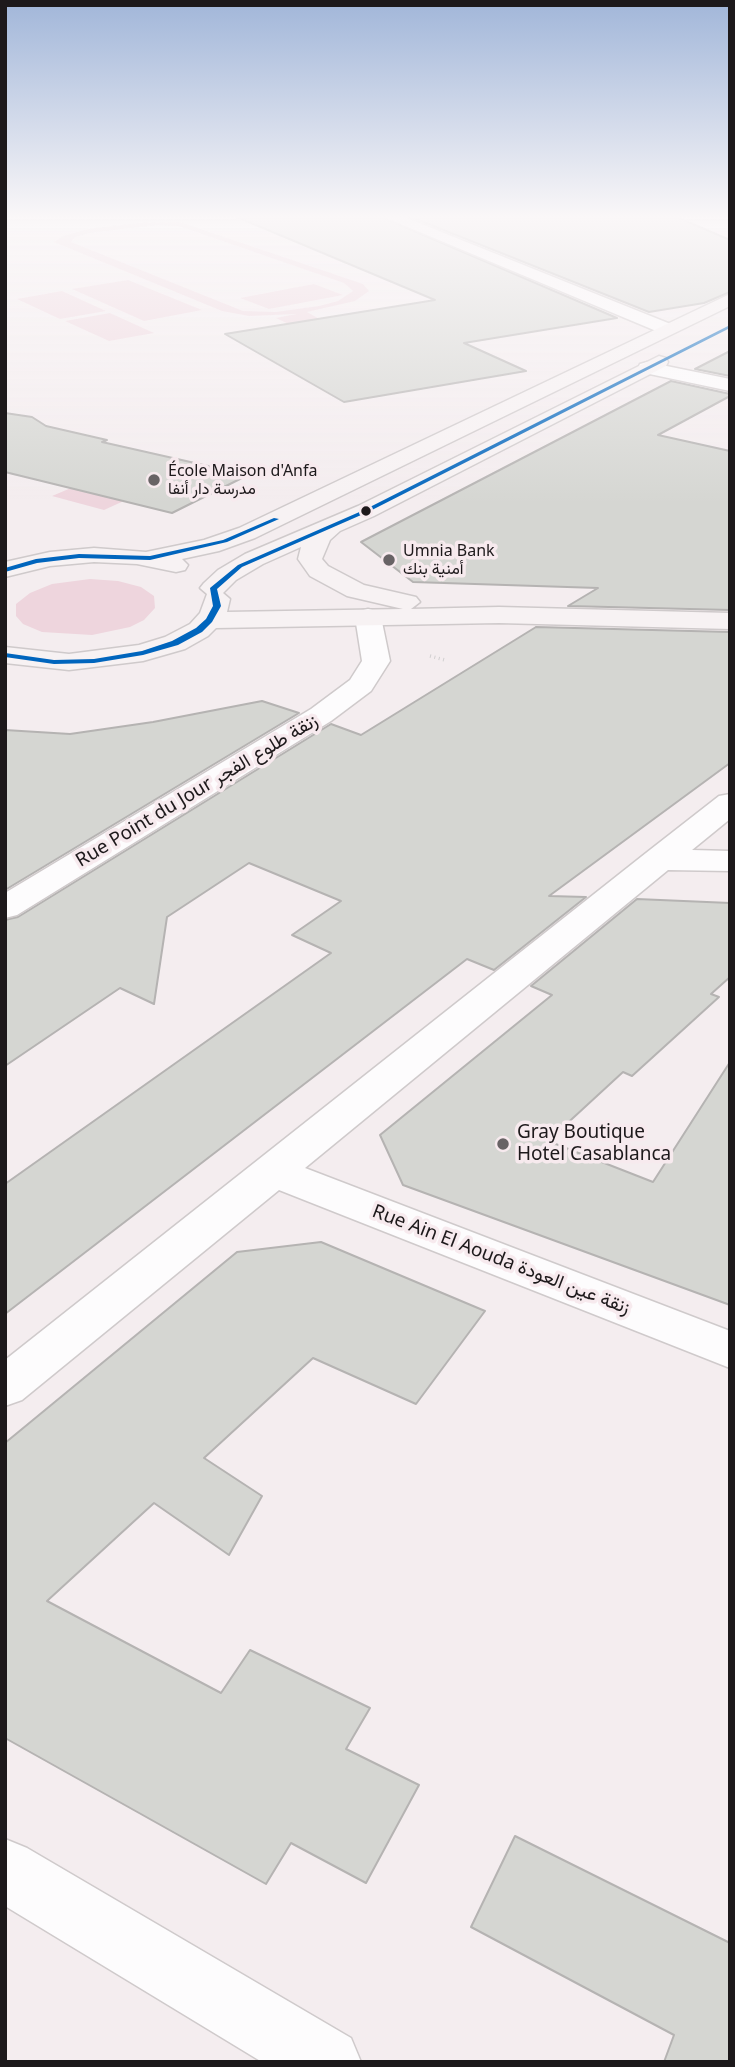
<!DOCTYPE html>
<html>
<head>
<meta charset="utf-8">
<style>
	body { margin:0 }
	#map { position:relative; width:735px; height:2067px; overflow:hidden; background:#f4edef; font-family:"Noto Sans",sans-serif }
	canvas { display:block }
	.frame { position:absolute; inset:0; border:7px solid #1d191b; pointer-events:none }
</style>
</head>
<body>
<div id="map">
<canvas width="735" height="2067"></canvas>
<div class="frame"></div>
</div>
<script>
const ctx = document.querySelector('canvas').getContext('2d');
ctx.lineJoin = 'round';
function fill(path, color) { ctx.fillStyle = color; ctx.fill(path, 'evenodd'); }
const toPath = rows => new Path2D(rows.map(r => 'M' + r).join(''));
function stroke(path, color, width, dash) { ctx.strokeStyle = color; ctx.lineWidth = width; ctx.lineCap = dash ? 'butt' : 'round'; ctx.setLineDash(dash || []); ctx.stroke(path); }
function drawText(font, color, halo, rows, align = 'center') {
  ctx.font = font + ' "Noto Sans",Vazirmatn,sans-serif'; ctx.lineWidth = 7; ctx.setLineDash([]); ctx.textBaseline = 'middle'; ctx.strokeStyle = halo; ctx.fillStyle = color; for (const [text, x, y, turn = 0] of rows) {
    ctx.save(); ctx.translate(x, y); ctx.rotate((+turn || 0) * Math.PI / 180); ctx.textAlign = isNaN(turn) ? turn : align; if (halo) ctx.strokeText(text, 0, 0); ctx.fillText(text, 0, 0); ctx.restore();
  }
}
const green = toPath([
	[180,222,363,284,369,291,355,301,307,312,339,330,309,334,276,318,296,314,249,316,222,311,54,242,63,236,88,229,138,223],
	[155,225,179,226,344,283,353,291,338,301,319,306,276,312,243,311,71,242,75,237,90,233],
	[128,280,202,310,144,321,72,289],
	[314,284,343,295,269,309,240,298],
	[62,291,106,311,60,319,17,299],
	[110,313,154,333,109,341,65,321],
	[123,466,174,478,104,510,52,496],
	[90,579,118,581,141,587,154,596,155,608,144,620,130,627,92,635,42,632,23,624,16,616,16,604,30,593,52,584]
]);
const building = toPath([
	[232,215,377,215,617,318,464,343,526,371,344,402,225,334,435,300,232,215],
	[406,215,672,215,730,240,730,292,704,303,649,312,406,215],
	[730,351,730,376,695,369,730,351],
	[671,381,730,394,730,396,658,435,730,451,730,610,568,606,598,588,413,582,361,542,671,381],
	[5,413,32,417,46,426,107,440,102,442,248,475,172,513,5,472,5,413],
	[536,627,730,632,730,763,549,896,586,897,494,970,467,959,5,1314,5,1184,331,953,292,935,341,901,249,863,167,917,154,1004,120,988,5,1066,5,920,18,917,331,724,361,735,536,627],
	[262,701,299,713,5,890,5,730,70,734,153,722,262,701],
	[637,899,730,903,730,977,711,994,719,997,632,1076,623,1072,548,1141,653,1182,730,1062,730,1305,403,1185,380,1135,552,995,531,986,637,899],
	[321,1242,485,1311,416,1404,313,1358,204,1458,262,1496,229,1555,154,1503,47,1601,221,1693,250,1650,370,1708,346,1749,419,1785,366,1883,291,1843,266,1884,5,1738,5,1443,237,1252,321,1242],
	[515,1836,730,1943,730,2062,664,2062,674,2035,471,1927,515,1836]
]);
const path = toPath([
	[430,656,445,660]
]);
const street = toPath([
	[379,215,399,215,673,325,676,329,667,334,661,333,379,215],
	[647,362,730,379,730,391,640,372,638,368,640,364,647,362],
	[368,609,377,611,381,617,390,661,371,691,331,721,17,915,5,918,5,893,311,709,350,680,362,661,355,617,359,611,368,609],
	[730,794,730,819,692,850,730,851,730,871,668,870,305,1168,730,1331,730,1368,279,1190,22,1400,5,1406,5,1360,646,853,719,796,730,794],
	[5,1839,27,1848,351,2038,361,2062,262,2062,5,1906,5,1839]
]);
const secondary = toPath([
	[730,294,730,306,255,538,219,551,182,559,188,565,185,570,176,572,137,564,94,562,50,566,5,577,5,562,50,552,94,548,146,552,204,540,239,528,730,294],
	[659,356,666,358,668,362,666,366,374,516,340,531,330,540,322,559,328,566,364,585,416,597,420,602,411,609,499,607,730,613,730,629,499,623,216,628,208,636,185,649,143,661,69,670,5,663,5,647,69,654,139,645,165,637,190,624,200,613,207,594,200,588,204,583,218,570,245,554,358,506,659,356],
	[301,547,298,559,310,576,347,596,403,609,227,612,230,599,223,593,236,580,263,564,301,547]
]);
const bus1 = toPath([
	[730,325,730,328,368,512,242,567,217,589,221,606,212,622,202,632,178,645,143,655,94,663,54,664,5,657,5,653,54,660,94,659,142,651,172,641,196,628,206,619,213,606,210,588,238,565,364,510,730,325],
	[274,518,279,519,227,542,150,560,79,558,37,563,5,572,5,568,36,559,79,554,150,556,223,540,274,518]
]);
const markers = [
	[154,480,7,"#686365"],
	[366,511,6,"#1d191b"],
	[389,560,7,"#686365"],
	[503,1144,7,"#686365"]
];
const farPoinames = [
	["École Maison d'Anfa",168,471],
	["مدرسة دار أنفا",168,489],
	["Umnia Bank",403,551],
	["أمنية بنك",403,569]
];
const streetNames = [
	["Rue Point du Jour زنقة طلوع الفجر",197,791,-31],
	["Rue Ain El Aouda زنقة عين العودة",501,1260,21]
];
const poiNames = [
	["Gray Boutique",517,1133],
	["Hotel Casablanca",517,1155]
];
fill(green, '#eed5dd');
fill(building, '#d5d6d2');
stroke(building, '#b5b3b2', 2);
stroke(street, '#cfcacb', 3);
stroke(secondary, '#cfcacb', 3);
stroke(path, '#d1cfd0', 3.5, [1, 3.5]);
fill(street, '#fdfcfd');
fill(secondary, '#f7f2f3');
fill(bus1, '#0065bd');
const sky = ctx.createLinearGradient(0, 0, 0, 504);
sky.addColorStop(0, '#a1b6d9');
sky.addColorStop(0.43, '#faf7f8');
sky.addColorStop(1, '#faf7f800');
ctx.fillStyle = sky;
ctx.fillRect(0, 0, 735, 504);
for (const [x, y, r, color] of markers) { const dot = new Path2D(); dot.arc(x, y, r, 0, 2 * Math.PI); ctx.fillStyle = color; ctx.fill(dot); stroke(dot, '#f7eaee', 2.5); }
drawText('16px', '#1d191b', '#f7eaee', farPoinames, 'left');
drawText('19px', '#1d191b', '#f7eaee', streetNames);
drawText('19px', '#1d191b', '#f7eaee', poiNames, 'left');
</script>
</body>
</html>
